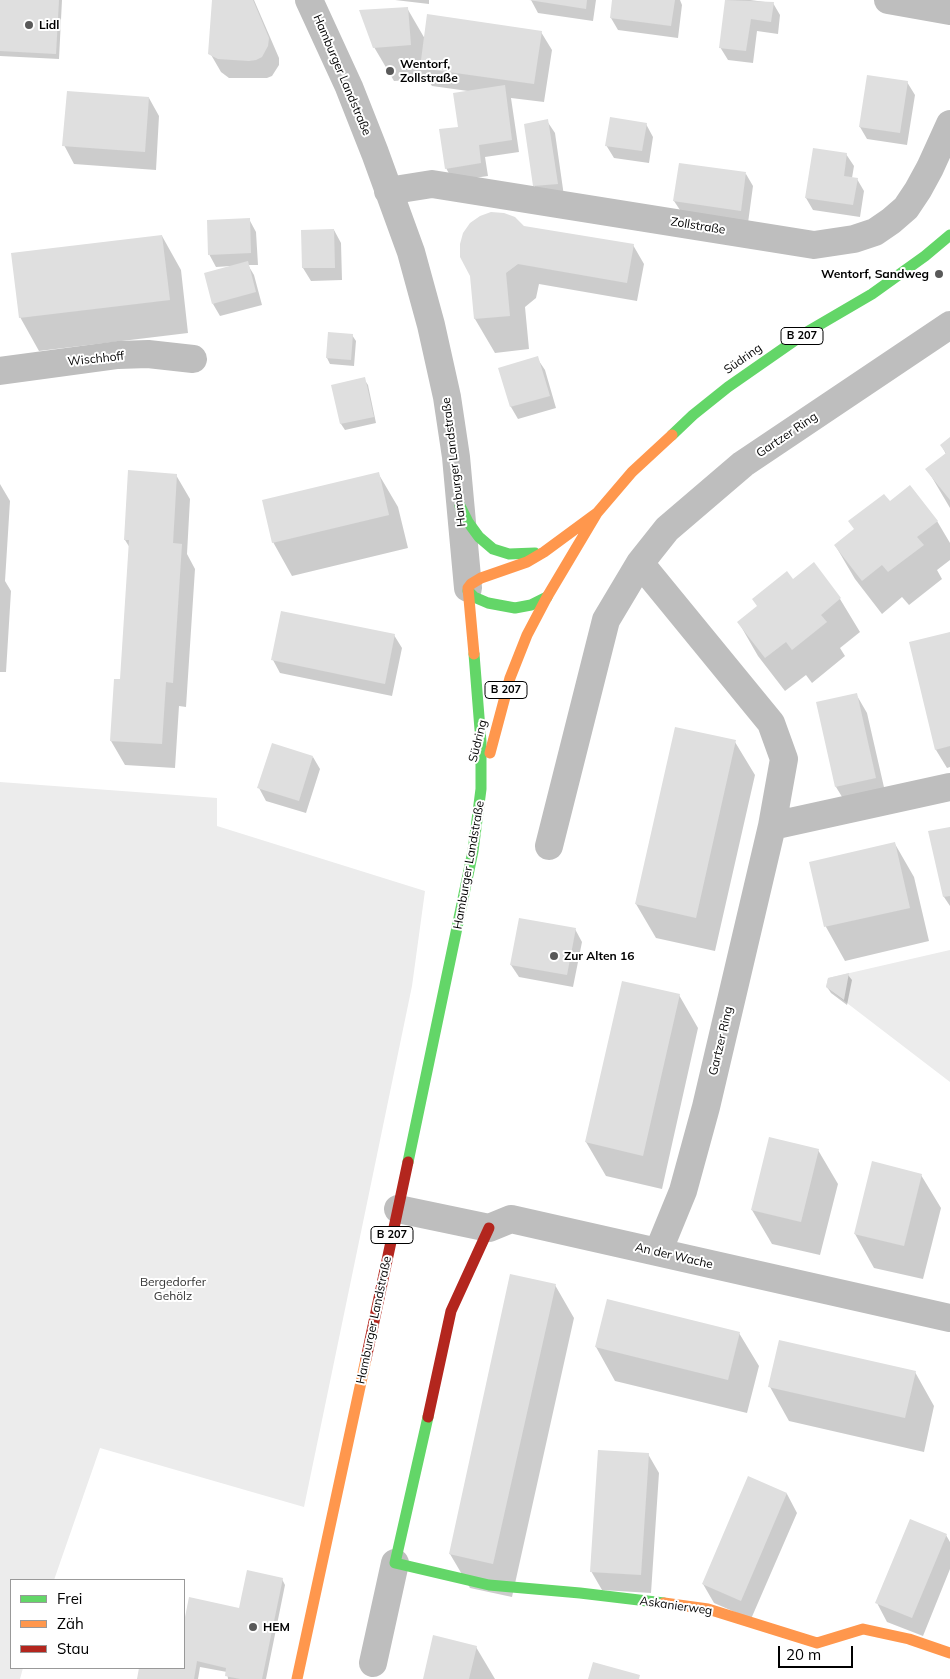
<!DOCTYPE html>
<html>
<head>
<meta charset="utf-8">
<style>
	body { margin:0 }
	#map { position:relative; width:950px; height:1679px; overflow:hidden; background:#fff; font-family:Mulish,sans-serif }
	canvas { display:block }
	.legend { position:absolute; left:10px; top:1579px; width:175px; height:90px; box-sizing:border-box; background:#fff; border:1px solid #999; margin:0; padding:6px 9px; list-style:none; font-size:15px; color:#000 }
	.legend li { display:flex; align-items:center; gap:10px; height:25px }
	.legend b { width:25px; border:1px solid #999 }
	.scale { position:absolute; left:778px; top:1646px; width:75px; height:22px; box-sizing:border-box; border:2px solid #000; border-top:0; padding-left:6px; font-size:15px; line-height:18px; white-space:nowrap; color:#000; -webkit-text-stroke:4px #fff; paint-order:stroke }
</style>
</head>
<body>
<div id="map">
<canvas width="950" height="1679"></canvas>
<ul class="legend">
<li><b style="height:6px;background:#63d668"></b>Frei</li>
<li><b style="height:6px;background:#ff974d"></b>Zäh</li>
<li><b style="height:6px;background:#b3261e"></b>Stau</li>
</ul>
<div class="scale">20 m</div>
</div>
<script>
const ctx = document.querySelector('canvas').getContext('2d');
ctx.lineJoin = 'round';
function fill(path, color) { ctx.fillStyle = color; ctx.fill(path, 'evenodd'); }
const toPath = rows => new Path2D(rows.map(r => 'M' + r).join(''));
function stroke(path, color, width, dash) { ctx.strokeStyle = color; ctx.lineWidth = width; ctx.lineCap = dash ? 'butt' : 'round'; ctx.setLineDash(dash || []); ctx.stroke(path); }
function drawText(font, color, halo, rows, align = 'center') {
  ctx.font = font + ' Mulish,sans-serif'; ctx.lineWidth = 4; ctx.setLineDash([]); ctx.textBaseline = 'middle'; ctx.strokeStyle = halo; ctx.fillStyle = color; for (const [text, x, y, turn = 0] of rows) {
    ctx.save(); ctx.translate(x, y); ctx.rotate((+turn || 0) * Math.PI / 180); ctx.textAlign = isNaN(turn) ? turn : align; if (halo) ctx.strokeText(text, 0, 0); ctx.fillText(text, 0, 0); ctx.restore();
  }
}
const green = toPath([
	[0,782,217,798,217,826,425,891,412,986,304,1507,100,1448,54,1580,11,1580,11,1668,23,1668,20,1679,0,1679],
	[950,950,950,1082,826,987,828,978]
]);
const shadow = toPath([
	[0,0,62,0,59,59,0,56],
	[213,0,254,0,279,58,279,65,272,76,267,78,229,78,221,72,210,53],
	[395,0,429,0,429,4],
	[531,0,596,0,593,21,538,13],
	[614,0,680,0,682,5,678,38,618,30,611,18],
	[727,0,750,0,773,3,780,15,778,34,757,31,753,63,728,60,720,47],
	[407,8,425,39,541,32,552,50,544,102,511,98,519,152,485,157,488,176,453,181,446,168,459,128,468,91,432,86,427,79,394,81,374,47],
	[907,82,915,95,907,145,867,139,860,127],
	[149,98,159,116,156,170,74,164,64,145],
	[547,121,555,133,564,196,541,198,534,185],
	[646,124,653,137,649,163,614,158,606,145],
	[846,154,854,166,852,178,857,179,864,191,860,217,813,210,806,198],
	[746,174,753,186,748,223,682,213,674,201],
	[249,219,256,232,258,265,248,265,254,275,262,305,220,316,213,304,231,266,216,267,209,254],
	[523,227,633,245,644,264,637,301,539,284,536,298,525,307,529,349,495,353,475,319,471,276],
	[334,230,341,243,342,280,311,281,303,268,302,231],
	[162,236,181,270,188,333,39,351,20,317],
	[352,335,356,341,354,366,330,364,327,358],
	[537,358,545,370,556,408,518,419,511,407,500,369],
	[364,379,368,385,376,423,345,430,341,424,333,386],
	[950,439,950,508,927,469,946,454,941,445],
	[378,473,398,507,408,548,292,576,273,542],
	[176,475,190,499,187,554,195,569,186,707,179,706,175,768,125,765,111,741,121,681,130,548,125,540],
	[0,484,10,501,5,581,11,591,6,672,0,672],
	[889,503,937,521,950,543,950,560,937,570,942,579,909,605,902,597,882,614,855,579,835,545],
	[813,564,840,599,860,632,840,648,845,656,812,683,806,675,785,691,758,656,739,623],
	[950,633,950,767,947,768,936,750],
	[394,635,402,648,392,696,280,673,273,660],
	[856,694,867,713,886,796,847,805,836,787],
	[735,742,755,775,715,951,656,938,636,904],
	[313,757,320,769,306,813,266,801,259,788],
	[950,828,950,906,944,897,930,832],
	[895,844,914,877,929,941,845,961,826,927,811,863],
	[575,929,582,942,573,987,519,977,511,965],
	[848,975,852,980,847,1005,831,993,827,987],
	[623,982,679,995,698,1028,662,1189,606,1176,586,1142],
	[818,1150,838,1184,820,1255,772,1244,752,1210],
	[921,1175,941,1208,923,1279,874,1268,855,1234],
	[555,1285,574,1318,512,1597,470,1588,450,1554],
	[739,1333,759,1366,747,1413,615,1381,596,1347],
	[915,1372,934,1406,924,1452,789,1421,770,1387],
	[648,1454,659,1473,651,1593,602,1590,591,1571],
	[749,1478,787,1494,797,1513,751,1619,714,1603,703,1584],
	[946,1535,950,1542,950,1569,923,1636,887,1622,877,1603],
	[282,1579,285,1585,266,1679,228,1679,227,1672,200,1667,198,1679,138,1679,141,1668,184,1668,184,1628,190,1599,240,1609],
	[476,1647,495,1679,424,1679]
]);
const building = toPath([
	[0,0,59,0,56,54,0,51],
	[212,0,253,0,269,38,268,46,262,57,256,60,249,61,218,59,208,54],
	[529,0,587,0,586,9],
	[612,0,675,0,671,26,610,18],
	[725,0,774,2,771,22,751,19,746,51,719,48],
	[408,7,411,45,373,48,359,10],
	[427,14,542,31,534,84,420,68],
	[867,75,908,81,900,133,859,127],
	[505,85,512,140,479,145,481,163,445,169,439,129,458,127,453,93],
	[67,91,149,97,145,152,62,146],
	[610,117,647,123,642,151,605,146],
	[548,119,558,184,533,186,524,124],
	[813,148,847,153,844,176,858,178,853,205,805,198],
	[679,163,746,172,741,211,673,201],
	[491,212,504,213,515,217,524,226,634,244,627,283,518,264,506,273,510,316,474,319,470,276,460,257,460,244,463,233,470,223,480,216],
	[250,218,251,253,208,255,207,220],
	[334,229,335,268,302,268,301,230],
	[162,235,170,300,19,318,11,253],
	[248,261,256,292,212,304,204,273],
	[328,332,353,334,351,360,326,358],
	[538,356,550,396,510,407,498,368],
	[365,377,374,417,340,424,331,385],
	[950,437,950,500,925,469,946,453,940,445],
	[128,470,177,474,173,543,182,544,173,683,166,682,162,744,110,741,114,679,120,679,129,540,124,540],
	[379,472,389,515,272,543,262,500],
	[910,485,938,521,917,537,924,545,888,572,882,565,862,581,834,545,854,529,848,521,884,494,890,501],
	[814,562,841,598,821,615,827,622,792,650,786,642,765,658,737,622,757,606,752,599,787,571,793,579],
	[281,611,395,634,385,684,271,660],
	[950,632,950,746,935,750,909,642],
	[857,693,876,778,835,787,816,702],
	[675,727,736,740,696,918,635,904],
	[272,743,313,756,299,801,257,788],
	[950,827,950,896,943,897,928,831],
	[895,842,910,908,824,927,809,862],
	[519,918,576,928,567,975,510,965],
	[849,973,844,1000,826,987,828,978],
	[622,981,680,994,643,1156,585,1142],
	[769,1137,819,1149,801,1222,751,1210],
	[872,1161,922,1174,904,1246,854,1234],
	[510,1274,556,1284,493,1564,449,1554],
	[607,1299,740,1332,728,1380,595,1347],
	[779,1340,916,1371,905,1418,768,1387],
	[598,1450,649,1453,641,1575,590,1572],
	[748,1476,787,1493,741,1601,702,1584],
	[910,1519,947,1534,912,1618,875,1603],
	[247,1570,283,1578,262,1679,240,1679,225,1676,226,1668,197,1661,194,1679,137,1679,139,1668,184,1668,184,1622,189,1597,239,1608],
	[433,1635,477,1646,469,1679,423,1679],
	[593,1662,640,1675,639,1679,588,1679]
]);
const street = toPath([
	[309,0,349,87,375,153,411,252,431,325,447,397,456,457,468,588],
	[888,0,950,11],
	[388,191,432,184,814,245,854,239,875,232,891,221,906,208,918,190,930,168,950,124],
	[0,371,118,355,148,354,193,359],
	[640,563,771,723,784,759,772,826,706,1107,683,1191,658,1252],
	[772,826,950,787],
	[549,846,606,620,640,563,667,529,743,464,950,325],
	[398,1209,489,1228,511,1219,950,1318],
	[373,1663,395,1563]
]);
const fast = toPath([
	[672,435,693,415,728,387,807,332,872,294,925,256,950,235],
	[460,506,468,522,479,537,493,549,509,554,535,553],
	[468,591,474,597,488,603,515,608,531,605,547,597],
	[408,1162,473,851,481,789,481,742,474,654],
	[428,1417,395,1563,489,1585,580,1593,664,1603]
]);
const slow = toPath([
	[474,654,468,588,471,584,481,578,527,562,544,552,597,513],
	[490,753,510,678,527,635,547,597,597,513,632,472,672,435],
	[664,1603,708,1609,817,1643,863,1629,909,1639,950,1653],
	[297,1679,366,1359]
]);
const jam = toPath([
	[366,1359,408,1162],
	[428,1417,451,1311,489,1228]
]);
const markers = [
	[29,25,5,"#595959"],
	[390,71,5,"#595959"],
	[939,274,5,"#595959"],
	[554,956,5,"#595959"],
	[253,1627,5,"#595959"]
];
const shields = [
	[802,336,42],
	[506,690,42],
	[392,1235,42]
];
const shieldNames = [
	["B 207",802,336],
	["B 207",506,690],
	["B 207",392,1235]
];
const poiNames = [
	["Lidl",39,25],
	["Wentorf,",400,64],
	["Zollstraße",400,78],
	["Wentorf, Sandweg",929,274,"right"],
	["Zur Alten 16",564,956],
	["HEM",263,1627]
];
const streetNames = [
	["Hamburger Landstraße",342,75,67],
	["Zollstraße",698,226,9],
	["Wischhoff",96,359,-6],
	["Südring",743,359,-35],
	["Gartzer Ring",787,435,-34],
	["Hamburger Landstraße",454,462,-97],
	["Südring",478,741,-76],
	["Hamburger Landstraße",469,865,-80],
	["Gartzer Ring",721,1041,-77],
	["An der Wache",674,1256,13],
	["Hamburger Landstraße",374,1320,-78],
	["Askanierweg",676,1606,8]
];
const parkNames = [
	["Bergedorfer",173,1282],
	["Gehölz",173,1296]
];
fill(green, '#ececec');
fill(shadow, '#0003');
fill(building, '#dfdfdf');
stroke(street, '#bebebe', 28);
stroke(fast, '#63d668', 11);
stroke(slow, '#ff974d', 11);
stroke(jam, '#b3261e', 11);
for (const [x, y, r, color] of markers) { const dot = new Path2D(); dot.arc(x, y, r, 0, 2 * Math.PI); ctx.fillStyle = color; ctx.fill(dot); stroke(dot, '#fff', 2); }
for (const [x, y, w] of shields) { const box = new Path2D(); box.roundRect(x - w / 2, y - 8.5, w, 17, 4); ctx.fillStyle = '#fff'; ctx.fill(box); stroke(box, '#000', 1); }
drawText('bold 11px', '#000', null, shieldNames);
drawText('bold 12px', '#000', '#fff', poiNames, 'left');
drawText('12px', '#000', '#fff', streetNames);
drawText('12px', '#333', '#fff', parkNames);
</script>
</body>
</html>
